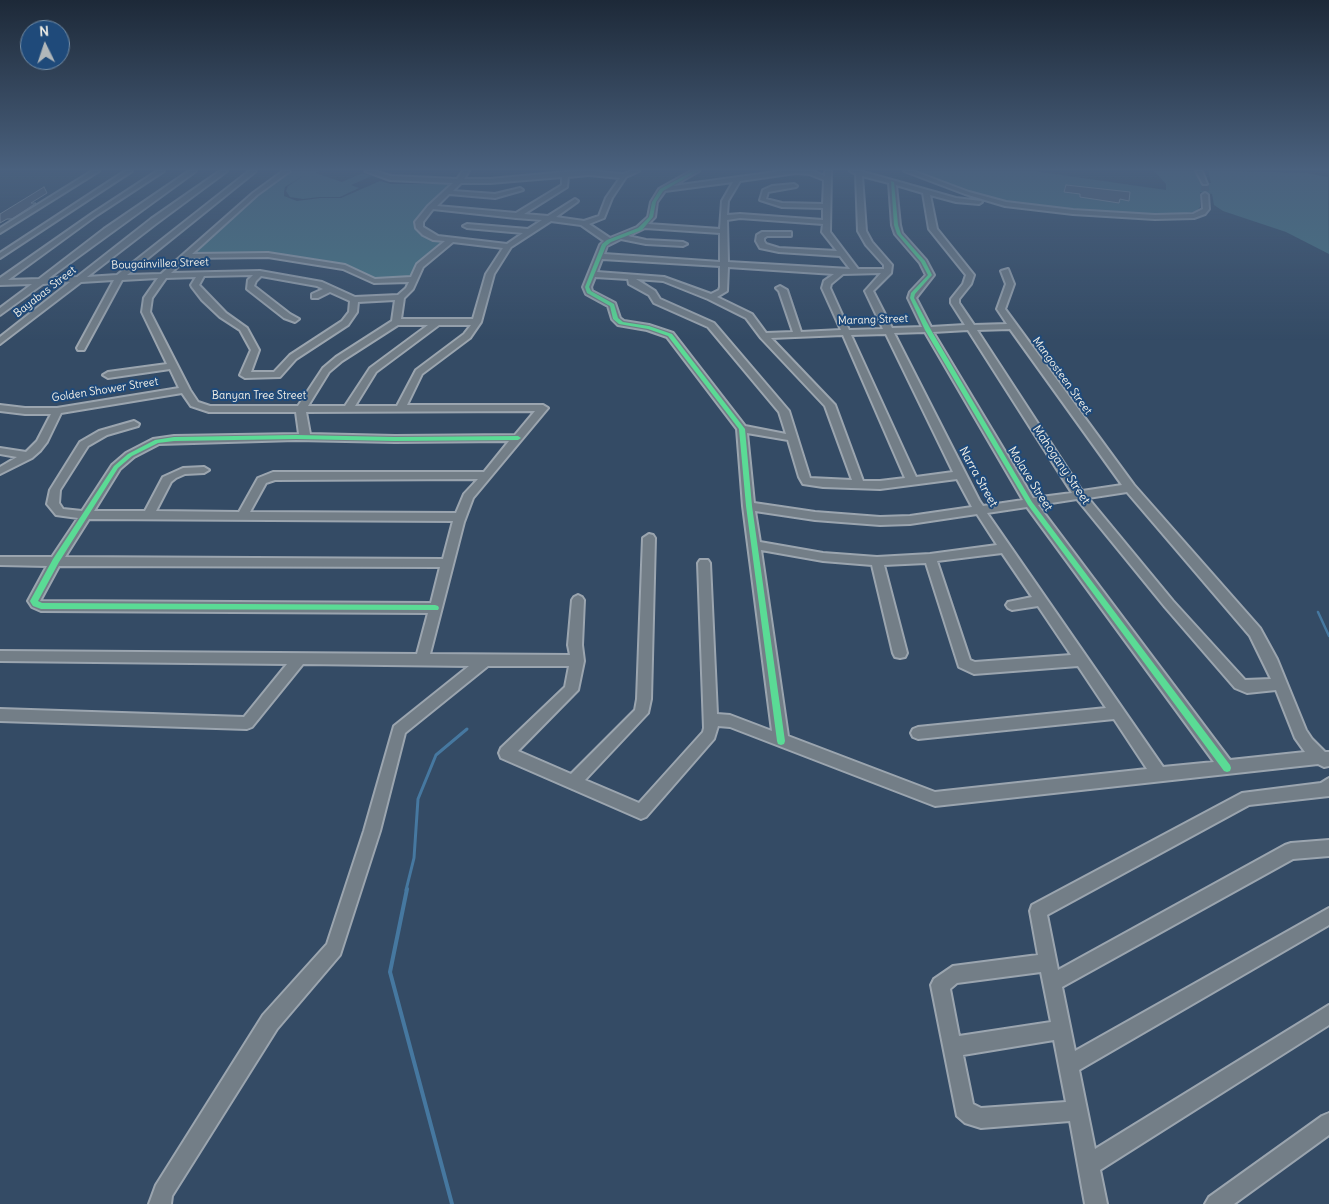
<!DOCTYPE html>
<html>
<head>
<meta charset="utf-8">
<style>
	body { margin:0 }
	#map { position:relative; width:1329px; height:1204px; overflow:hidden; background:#344b65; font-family:Delius,sans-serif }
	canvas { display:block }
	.north { position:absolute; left:20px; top:20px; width:50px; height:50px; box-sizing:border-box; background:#1f4a7a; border:1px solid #748da6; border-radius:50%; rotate:356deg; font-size:14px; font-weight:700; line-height:20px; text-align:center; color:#f4f1e8 }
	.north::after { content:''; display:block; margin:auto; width:18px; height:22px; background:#b1b7ba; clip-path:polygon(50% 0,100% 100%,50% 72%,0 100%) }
</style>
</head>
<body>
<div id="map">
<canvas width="1329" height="1204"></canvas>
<div class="north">N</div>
</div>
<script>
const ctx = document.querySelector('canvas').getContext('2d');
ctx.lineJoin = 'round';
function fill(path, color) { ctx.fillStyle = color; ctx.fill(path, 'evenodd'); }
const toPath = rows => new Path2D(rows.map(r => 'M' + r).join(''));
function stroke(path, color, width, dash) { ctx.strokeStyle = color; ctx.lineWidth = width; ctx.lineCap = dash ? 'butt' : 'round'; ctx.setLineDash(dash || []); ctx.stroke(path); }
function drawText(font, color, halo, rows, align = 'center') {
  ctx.font = font + ' Delius,sans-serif'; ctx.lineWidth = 4; ctx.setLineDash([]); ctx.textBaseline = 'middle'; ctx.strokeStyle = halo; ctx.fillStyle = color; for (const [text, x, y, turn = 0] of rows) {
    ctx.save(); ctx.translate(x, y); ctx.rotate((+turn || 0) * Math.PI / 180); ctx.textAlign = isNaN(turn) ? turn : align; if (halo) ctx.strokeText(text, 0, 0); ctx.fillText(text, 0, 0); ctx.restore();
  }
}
const green = toPath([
	[289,171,319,171,316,173,342,182,362,173,372,176,351,185,359,188,340,197,319,197,303,199,290,197,286,191,288,186,303,176,285,187,284,192,284,196,297,201,320,198,341,198,380,181,391,184,452,184,417,218,416,230,420,233,443,242,416,264,411,277,375,280,349,267,269,253,188,255,257,194],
	[915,171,1034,171,1166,190,1166,184,1154,171,1197,171,1199,182,1211,183,1208,171,1276,172,1307,173,1328,177,1329,254,1286,232,1223,211,1214,205,1212,194,1200,192,1200,207,1197,211,1184,214,1144,215,1049,209,1004,202,982,196]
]);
const streamFar2 = toPath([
	[1318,612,1329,636]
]);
const streamFar1 = toPath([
	[406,890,414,858,418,799,436,755,467,729]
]);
const stream = toPath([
	[407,889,390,972,452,1204]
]);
const building = toPath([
	[1066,185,1130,192,1129,201,1120,199,1119,203,1080,197,1080,194,1064,192,1066,185],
	[44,187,47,193,31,203,36,203,12,219,7,219,0,223,0,214,44,187]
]);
const minorTunnel = toPath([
	[1205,183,1205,195]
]);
const minor = toPath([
	[92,171,99,171,0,233,0,228,92,171],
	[125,171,132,171,0,258,0,253,125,171],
	[157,171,164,171,97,215,8,280,39,279,104,229,189,171,196,171,49,278,77,277,151,219,220,171,227,171,157,223,87,277,117,275,249,171,256,171,127,275,161,274,253,193,283,171,290,171,257,195,192,254,268,253,345,265,375,279,411,277,417,264,445,241,433,240,423,235,416,228,415,222,428,206,453,183,390,180,365,171,374,171,391,176,457,179,463,171,469,171,464,179,490,179,565,172,589,171,623,174,631,171,639,171,626,177,612,198,604,218,589,224,610,238,637,227,648,217,651,202,659,189,691,171,699,171,673,186,782,171,813,171,825,176,825,171,831,171,830,232,858,269,884,269,884,265,866,245,858,231,856,174,850,171,860,171,956,198,981,201,982,202,979,204,956,202,930,195,937,229,974,275,971,284,959,299,959,303,974,325,1007,324,997,309,1006,284,1001,271,1008,269,1014,284,1005,309,1134,485,1260,628,1277,659,1306,730,1312,739,1325,752,1329,752,1329,766,1324,767,1318,764,935,806,730,727,718,726,714,739,646,817,641,819,501,758,499,753,501,748,565,687,569,666,488,666,405,733,380,831,340,955,277,1029,172,1196,171,1204,149,1204,156,1185,263,1015,327,944,364,831,394,726,469,666,303,664,252,727,247,729,0,721,0,709,244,717,287,664,0,661,0,651,417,654,428,613,41,611,32,607,28,601,47,566,0,565,0,557,52,557,78,518,56,515,47,504,50,490,80,442,99,431,134,421,139,424,138,426,107,435,88,446,60,490,59,503,63,509,82,511,112,465,126,453,153,439,174,436,299,434,296,412,209,412,191,406,182,393,61,413,47,442,40,451,32,458,0,474,0,467,17,457,0,454,0,448,26,452,37,441,51,414,25,414,0,411,0,405,25,408,57,408,179,388,170,369,108,378,103,375,108,372,167,364,142,312,144,298,158,278,122,280,84,350,78,350,77,348,114,280,81,282,0,344,0,337,70,282,43,284,0,315,0,308,32,284,0,285,0,278,93,213,157,171],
	[796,173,809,174,824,180,823,204,782,203,766,199,768,192,796,187,797,186,794,184,772,186,763,190,760,200,782,207,823,208,823,220,740,214,727,215,728,201,740,181,796,173],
	[589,175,620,178,606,198,599,216,584,221,556,217,577,202,578,201,575,199,548,216,524,214,567,187,568,177,589,175],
	[862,176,889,183,892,225,895,234,920,263,926,275,910,292,908,298,922,327,892,328,873,291,891,273,892,265,872,242,866,231,862,176],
	[562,177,562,185,516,213,437,206,449,194,495,198,523,190,520,188,495,194,453,191,461,183,490,183,562,177],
	[733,182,722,201,720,229,648,224,655,217,657,202,665,191,733,182],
	[896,185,923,193,929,229,966,275,963,284,951,299,951,303,965,325,931,327,916,298,934,275,926,260,902,233,900,225,896,185],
	[433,209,516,218,542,220,528,229,467,224,463,226,467,228,523,233,507,244,438,236,423,227,423,222,433,209],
	[740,218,823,224,822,232,837,251,779,248,766,244,764,241,764,238,767,236,791,236,791,232,762,232,757,235,756,241,760,248,779,252,840,256,850,269,728,262,727,220,740,218],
	[551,221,581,225,604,241,600,245,583,287,586,294,608,306,612,319,618,325,647,330,667,337,737,429,743,506,772,731,730,715,717,714,710,563,708,560,700,560,698,563,704,728,703,732,639,803,585,780,648,713,651,699,655,538,653,535,649,534,643,538,637,699,635,710,571,774,518,751,578,690,584,661,582,645,584,600,582,597,578,595,574,597,572,600,568,645,570,655,430,654,464,522,473,498,548,408,543,405,407,405,422,374,470,338,481,322,494,274,511,247,551,221],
	[645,228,720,233,720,262,604,254,607,246,621,239,646,244,683,246,687,244,683,242,646,240,628,236,645,228],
	[453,242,503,248,486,274,473,319,401,319,404,298,413,289,423,267,453,242],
	[268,257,343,269,374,283,409,282,406,288,398,295,355,297,322,282,260,271,171,273,187,258,268,257],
	[602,259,720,266,720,287,719,290,711,294,664,277,597,272,602,259],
	[728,267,834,274,824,281,822,288,841,330,801,332,787,290,780,286,776,288,779,291,793,332,766,333,752,314,717,297,727,291,728,267],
	[881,273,865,291,883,329,849,330,830,288,831,284,843,274,881,273],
	[253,275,248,280,247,289,284,318,295,322,299,319,290,314,254,286,256,281,261,276,317,286,323,289,312,294,312,298,318,298,330,292,350,301,349,312,342,321,290,355,274,372,251,372,259,350,247,328,226,313,199,285,204,276,253,275],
	[196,277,191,285,192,287,202,300,220,317,240,330,251,350,240,375,245,378,280,377,296,359,348,325,357,312,358,302,395,300,392,321,336,357,323,368,298,406,210,406,198,402,190,390,150,312,152,298,166,278,196,277],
	[595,277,628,279,629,284,649,295,654,303,708,327,779,412,786,434,745,426,673,333,649,325,624,321,620,318,615,303,592,291,591,287,595,277],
	[636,279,663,281,708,299,746,318,761,338,825,406,852,480,810,478,789,411,714,323,660,299,655,291,636,279],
	[398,325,428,325,370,368,345,406,308,406,329,372,342,361,398,325],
	[439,325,471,325,464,334,416,370,397,406,355,406,376,372,439,325],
	[1010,329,1122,485,1082,491,977,330,1010,329],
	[968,330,1072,493,1033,498,933,332,968,330],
	[925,332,1023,500,983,506,979,500,894,333,925,332],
	[886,334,953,472,916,477,851,335,886,334],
	[843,335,905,478,880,481,863,481,835,405,771,338,843,335],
	[535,411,515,435,395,436,310,434,306,412,535,411],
	[747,433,788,440,799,477,803,484,823,487,880,489,957,479,972,507,910,516,880,517,815,512,754,503,747,433],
	[296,440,395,442,509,441,484,472,273,472,258,478,239,512,156,511,171,482,176,478,185,474,204,473,209,470,204,467,183,468,163,477,145,511,94,511,120,469,134,457,159,444,296,440],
	[478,479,464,494,456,513,250,512,266,483,275,480,478,479],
	[1127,492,1250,636,1271,679,1245,680,1173,601,1088,498,1127,492],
	[1077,499,1165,607,1235,688,1247,693,1276,690,1295,738,1305,752,1230,760,1038,505,1077,499],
	[1027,507,1214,762,1163,767,987,513,1027,507],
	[755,511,815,520,880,525,910,524,977,514,997,545,930,554,877,557,823,553,760,542,755,511],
	[89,519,453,521,443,559,65,557,89,519],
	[761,550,823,561,872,565,893,653,895,657,900,658,905,657,907,653,884,565,926,563,959,667,974,674,1078,666,1106,708,918,727,913,729,911,733,913,737,918,739,1114,719,1147,769,935,792,788,736,761,550],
	[1002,553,1032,597,1008,602,1006,605,1008,608,1012,610,1038,606,1071,655,975,662,970,660,937,561,1002,553],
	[59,566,440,567,431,603,40,601,59,566],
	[904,171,913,171,969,192,1006,202,1073,210,1155,215,1193,214,1203,209,1202,195,1205,193,1208,195,1209,209,1205,214,1194,218,1155,219,1073,214,1005,206,965,194,904,171],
	[1196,171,1202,171,1207,184,1203,184,1196,171],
	[1329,778,1329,796,1249,805,1047,915,1058,970,1285,845,1291,843,1329,840,1329,856,1293,859,1062,987,1075,1051,1329,908,1329,925,1079,1070,1095,1149,1329,1005,1329,1025,1100,1170,1107,1204,1085,1204,1070,1121,981,1128,965,1123,957,1116,931,985,934,979,953,966,1038,955,1030,911,1032,905,1242,793,1321,783,1329,778],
	[1041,972,1051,1022,959,1036,950,989,957,983,1041,972],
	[1054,1040,1066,1102,981,1108,973,1104,963,1055,1054,1040],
	[1329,1113,1329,1135,1234,1204,1205,1204,1209,1197,1322,1116,1329,1113]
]);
const cycleway = toPath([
	[693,171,698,171,663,191,656,202,653,217,642,230,611,242,606,246,589,287,591,291,614,304,618,318,623,322,649,326,672,334,745,429,752,506,785,741,784,744,781,745,778,744,777,741,746,506,739,429,668,336,648,329,619,324,613,319,610,306,587,293,585,287,602,244,607,240,638,228,649,217,652,202,660,189,693,171],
	[891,181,894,182,898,225,901,234,925,261,932,275,915,294,914,298,931,330,1032,502,1230,765,1231,768,1230,771,1227,772,1224,771,1028,505,925,330,910,298,911,293,928,275,921,262,897,234,894,225,891,181],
	[296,435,395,437,518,436,521,438,518,440,395,441,296,439,174,441,158,443,132,456,118,468,59,562,38,601,42,603,435,605,438,606,439,608,438,610,41,609,33,606,31,603,30,601,53,559,114,466,128,454,155,440,174,437,296,435]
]);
const farStreetnames = [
	["Bougainvillea Street",160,264,-2],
	["Bayabas Street",45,292,-38],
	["Marang Street",873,320,-2],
	["Mangosteen Street",1062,376,54],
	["Golden Shower Street",105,390,-9],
	["Banyan Tree Street",259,396]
];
const streetNames = [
	["Mahogany Street",1061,465,56],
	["Narra Street",978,477,61],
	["Molave Street",1030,479,58]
];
fill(green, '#487684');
stroke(streamFar2, '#4678a0', 2.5);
stroke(streamFar1, '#4678a0', 3);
stroke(stream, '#4678a0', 4);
fill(building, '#556174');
stroke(building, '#9ba5af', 1);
stroke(minorTunnel, '#516479', 8, [8, 4]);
stroke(minor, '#9ba5af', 4);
fill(minor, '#737e87');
fill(cycleway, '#5adb95');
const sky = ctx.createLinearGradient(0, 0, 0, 340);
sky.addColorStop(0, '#1d2938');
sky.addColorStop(0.5, '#4a617e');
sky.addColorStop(1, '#4a617e00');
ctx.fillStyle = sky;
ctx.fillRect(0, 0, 1329, 340);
drawText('11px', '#f4f1e8', '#1f4a7a', farStreetnames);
drawText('12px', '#f4f1e8', '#1f4a7a', streetNames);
</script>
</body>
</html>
